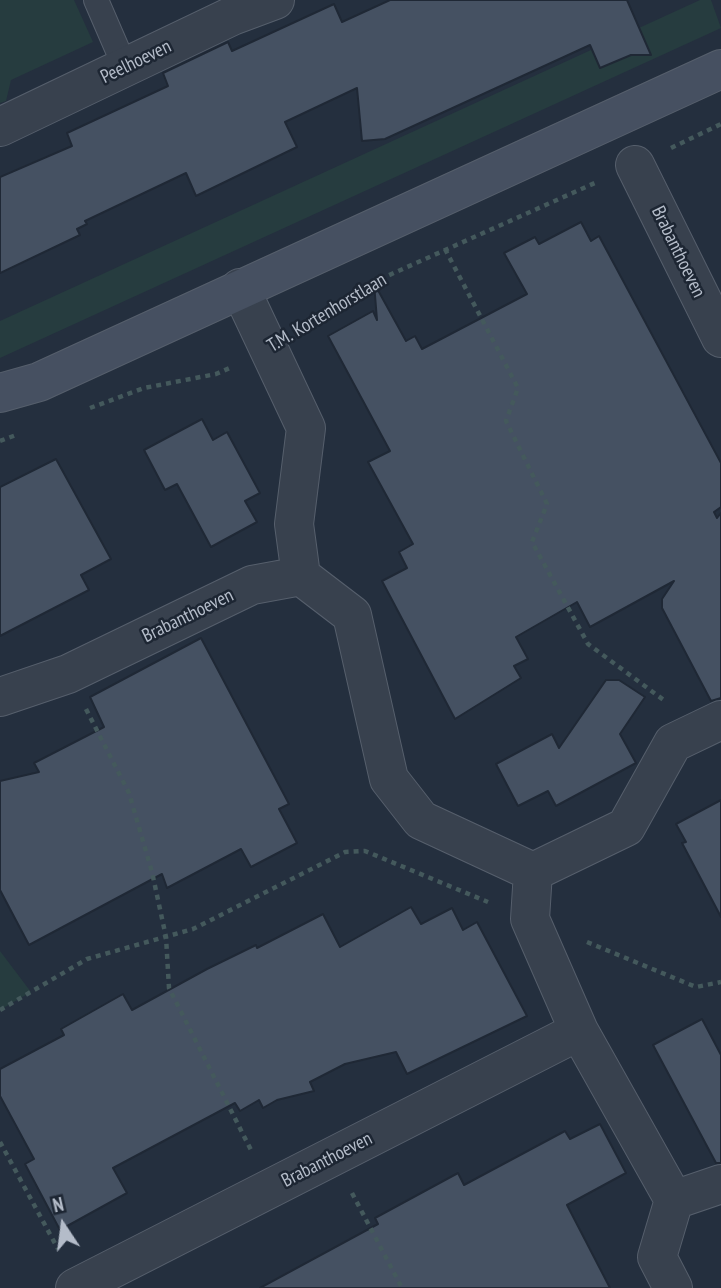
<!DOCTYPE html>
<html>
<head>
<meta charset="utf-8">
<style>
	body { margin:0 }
	#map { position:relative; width:721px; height:1288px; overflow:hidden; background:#242f3e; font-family:"PT Sans Narrow",sans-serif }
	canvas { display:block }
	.north { position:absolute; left:28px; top:1190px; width:70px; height:70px; -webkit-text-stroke:5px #1d2633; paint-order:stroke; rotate:347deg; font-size:19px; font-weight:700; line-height:28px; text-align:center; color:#b4bcc9 }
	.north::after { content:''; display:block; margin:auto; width:24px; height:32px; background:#b4bcc9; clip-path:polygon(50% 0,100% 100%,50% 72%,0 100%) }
</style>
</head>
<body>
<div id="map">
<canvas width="721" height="1288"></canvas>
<div class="north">N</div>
</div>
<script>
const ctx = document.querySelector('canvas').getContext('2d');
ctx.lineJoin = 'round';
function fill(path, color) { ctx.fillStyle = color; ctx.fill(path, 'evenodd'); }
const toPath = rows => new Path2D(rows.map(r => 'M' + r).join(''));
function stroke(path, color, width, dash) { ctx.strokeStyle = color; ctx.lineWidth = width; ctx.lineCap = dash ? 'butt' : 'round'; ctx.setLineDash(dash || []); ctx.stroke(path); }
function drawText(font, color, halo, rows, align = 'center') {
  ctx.font = font + ' "PT Sans Narrow",sans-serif'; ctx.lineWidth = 5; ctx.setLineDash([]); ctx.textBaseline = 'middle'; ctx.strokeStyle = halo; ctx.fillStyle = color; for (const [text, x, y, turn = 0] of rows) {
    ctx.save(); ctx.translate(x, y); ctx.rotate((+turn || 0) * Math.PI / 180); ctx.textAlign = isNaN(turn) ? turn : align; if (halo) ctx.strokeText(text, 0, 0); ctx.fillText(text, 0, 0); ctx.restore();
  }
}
const green = toPath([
	[0,0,74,0,93,42,11,80,6,101,0,103],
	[700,0,711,0,721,28,0,358,0,321],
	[0,951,31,992,0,1010]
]);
const building = toPath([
	[390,0,627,0,651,55,631,55,600,68,590,45,385,139,362,141,357,88,285,122,297,147,196,196,186,173,85,221,87,224,77,229,80,235,0,273,0,177,72,146,67,133,168,86,163,73,228,42,232,51,334,4,342,22,390,0],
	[581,222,591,241,599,236,721,463,721,507,714,512,717,518,721,513,721,698,711,701,662,608,662,599,674,581,590,627,577,602,516,637,528,659,514,666,521,678,455,719,382,581,407,568,399,552,413,544,368,462,390,451,328,336,373,311,377,320,374,283,406,341,415,336,422,349,527,294,504,253,535,237,539,244,581,222],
	[202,419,213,440,227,432,260,493,245,501,257,522,211,547,177,484,165,490,144,450,202,419],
	[56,459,111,559,81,575,89,590,0,636,0,487,56,459],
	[201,638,289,804,279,809,297,843,251,867,241,849,167,888,162,874,29,945,0,890,0,781,39,772,34,763,104,727,90,697,201,638],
	[606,680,619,680,645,697,620,734,636,763,556,806,548,791,518,806,496,764,552,734,559,748,606,680],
	[721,800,721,917,682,843,686,842,676,824,721,800],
	[411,907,421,924,452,908,463,930,477,922,527,1016,407,1074,396,1052,345,1064,310,1082,314,1091,277,1100,263,1108,259,1100,240,1111,235,1103,113,1168,127,1193,60,1230,25,1164,34,1159,0,1096,0,1069,64,1035,61,1029,123,994,132,1010,207,969,256,945,257,948,323,914,340,947,411,907],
	[702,1019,721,1055,721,1163,716,1163,653,1045,702,1019],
	[600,1124,626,1173,567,1205,610,1288,260,1288,378,1224,375,1218,458,1173,464,1185,565,1131,570,1139,600,1124]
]);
const path = toPath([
	[671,148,721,124],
	[445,249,518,388,506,421,547,504,532,542,588,644,665,701],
	[304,327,367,285,597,182],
	[90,408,144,388,216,374,232,367],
	[0,441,16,435],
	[86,709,129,793,152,872,166,937,169,988,252,1152],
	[587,942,696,987,721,982],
	[0,1010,87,959,193,929,345,852,365,851,488,902],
	[0,1142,58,1249],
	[352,1193,402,1288]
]);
const lane = toPath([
	[96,0,125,67]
]);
const street = toPath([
	[0,127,232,16,275,0],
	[635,165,721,338],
	[240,288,306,428,294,524,301,576,352,615,389,779,421,820,533,872,626,827,673,743,721,720],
	[0,697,68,674,252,585,301,576],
	[533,872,530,919,579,1031,674,1200,721,1184],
	[75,1288,579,1031],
	[673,1288,657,1257,674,1200]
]);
const secondary = toPath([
	[0,393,39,382,721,69]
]);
const streetNames = [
	["Peelhoeven",136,62,-26],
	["Brabanthoeven",678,252,64],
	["T.M. Kortenhorstlaan",327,313,-31],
	["Brabanthoeven",188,616,-26],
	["Brabanthoeven",327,1160,-27]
];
fill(green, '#263c3f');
fill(building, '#455162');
stroke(building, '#1f2835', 2);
stroke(lane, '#565f6c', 26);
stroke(street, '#565f6c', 40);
stroke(secondary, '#565f6c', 40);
stroke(path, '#44595c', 4.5, [5, 5]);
stroke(lane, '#38414e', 24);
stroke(street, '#38414e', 38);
stroke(secondary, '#465061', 38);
drawText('19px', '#b4bcc9', '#1d2633', streetNames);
</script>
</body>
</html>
